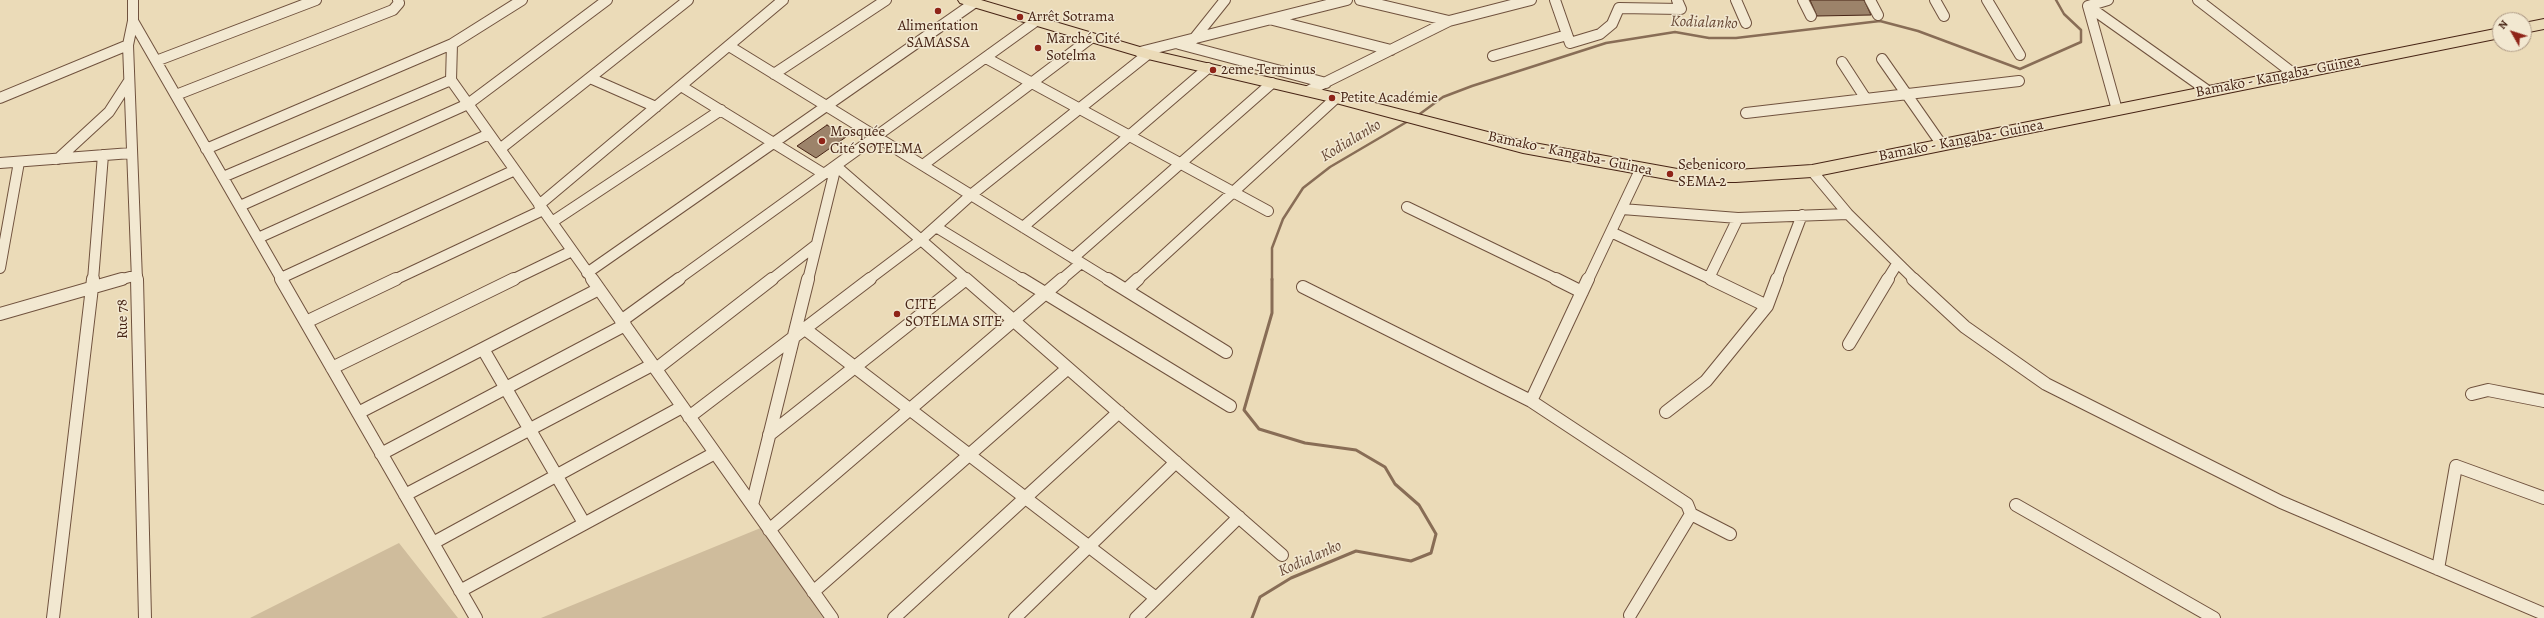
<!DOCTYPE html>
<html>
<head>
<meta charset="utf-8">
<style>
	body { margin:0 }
	#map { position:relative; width:2544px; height:618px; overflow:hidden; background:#ebdbb8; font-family:Alegreya,serif }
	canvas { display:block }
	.north { position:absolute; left:2492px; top:12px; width:40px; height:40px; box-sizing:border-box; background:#f2e8d1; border:1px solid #ae9a86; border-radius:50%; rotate:309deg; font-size:11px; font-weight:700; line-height:16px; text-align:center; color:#472415 }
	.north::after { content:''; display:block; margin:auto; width:14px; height:18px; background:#8f2418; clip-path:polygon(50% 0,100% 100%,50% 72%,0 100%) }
</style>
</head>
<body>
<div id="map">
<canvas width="2544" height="618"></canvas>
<div class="north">N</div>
</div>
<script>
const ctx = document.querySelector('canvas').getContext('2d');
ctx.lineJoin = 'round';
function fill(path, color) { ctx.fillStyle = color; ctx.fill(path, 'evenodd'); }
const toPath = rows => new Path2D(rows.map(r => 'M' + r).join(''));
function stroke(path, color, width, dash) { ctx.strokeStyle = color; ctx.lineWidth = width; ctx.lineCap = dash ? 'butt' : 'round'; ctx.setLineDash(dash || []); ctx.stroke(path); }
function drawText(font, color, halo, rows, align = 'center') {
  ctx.font = font + ' Alegreya,serif'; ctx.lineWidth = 3; ctx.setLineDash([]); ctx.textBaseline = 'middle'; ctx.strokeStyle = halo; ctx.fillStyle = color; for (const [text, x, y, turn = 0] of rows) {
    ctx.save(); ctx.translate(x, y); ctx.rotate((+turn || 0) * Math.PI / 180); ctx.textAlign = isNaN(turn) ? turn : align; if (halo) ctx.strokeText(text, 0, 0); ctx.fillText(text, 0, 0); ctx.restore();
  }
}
const green = toPath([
	[763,527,823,618,541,618],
	[399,543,458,618,250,618]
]);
const streamFar1 = toPath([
	[1417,116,1443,97,1472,86,1606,43,1675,32,1709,38,1736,38,1880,21,1918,31,2020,69,2081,42,2081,30,2064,14,2056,0],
	[1272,280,1272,248,1283,219,1303,188,1330,167,1410,120]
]);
const stream = toPath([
	[1252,618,1260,597,1291,578,1356,551,1411,561,1431,553,1436,534,1419,505,1395,484,1385,467,1356,450,1305,443,1259,429,1244,410,1272,313,1272,279]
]);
const building = toPath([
	[1810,0,1864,0,1871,15,1817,16,1810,0],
	[827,125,846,137,816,158,797,146,827,125]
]);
const streetFar1 = toPath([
	[133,0,133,21,282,280],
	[1360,0,1449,21],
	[1555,0,1570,43,1600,34,1612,24,1619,8,1681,9,1677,0],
	[1736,0,1746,23],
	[1803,0,1811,16],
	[1870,0,1878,15],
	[1935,0,1944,16],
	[1987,0,2020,55],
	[2198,0,2294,74],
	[2088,6,2208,91],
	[2088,6,2117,110],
	[2088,6,2108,0],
	[1273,20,1391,50],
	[133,21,128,45,137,280],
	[1193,40,1225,0],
	[452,44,451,80,593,280],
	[1179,44,1326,83],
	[729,46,1109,280],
	[1140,52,1347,0],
	[1493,56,1567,35],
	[986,58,1268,211],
	[1882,59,1942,145],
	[156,61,316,0],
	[1842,62,1866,99],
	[774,74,886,0],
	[590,78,656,107],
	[681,86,824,174],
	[1308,91,1449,21,1531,0],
	[176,95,393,10,399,3,398,0],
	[0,98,128,45],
	[1746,113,2019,81],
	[206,149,452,44,522,0],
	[500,149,688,0],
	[58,159,109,112,129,81],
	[0,163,131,153],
	[923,165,1091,38],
	[1812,171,1848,214,1915,280],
	[223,177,451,80],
	[539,205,783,0],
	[240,206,468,104,607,0],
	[1407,207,1558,280],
	[1622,209,1738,218,1848,214],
	[552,222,721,110],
	[936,227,1023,280],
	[1023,227,1208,68],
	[1611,232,1713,280],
	[258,238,489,134],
	[1073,258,1272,83],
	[0,268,19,162],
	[587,273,974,3],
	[281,278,515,170],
	[1709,278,1738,218],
	[93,280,103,155],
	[119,280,137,275],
	[394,280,543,210],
	[512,280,572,251],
	[677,280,1036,21],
	[771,280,816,245],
	[808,280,836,166,967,280],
	[868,280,921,240,971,195,1148,54],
	[964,280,966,279],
	[1061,280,1081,263],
	[1137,280,1336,98],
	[1588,280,1640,170],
	[1777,280,1802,215],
	[1887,280,1897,264]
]);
const street = toPath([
	[137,279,145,618],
	[281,279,476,618],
	[592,279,832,618],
	[966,279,1282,555],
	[1022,279,1230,406],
	[1108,279,1226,352],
	[1556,279,1582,292],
	[1588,279,1531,401,1687,504,1691,514,1730,534],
	[1711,279,1767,306],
	[1913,279,1965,327,2046,384,2281,502,2544,614],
	[1303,287,1531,401],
	[1126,290,1138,279],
	[0,314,122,279],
	[621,321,679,279],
	[306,322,396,279],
	[805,329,1156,598],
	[1849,344,1888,279],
	[483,349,584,523],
	[332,368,514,279],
	[656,369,772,279],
	[2472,394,2488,390,2544,401],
	[1666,412,1706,381,1767,306,1777,279],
	[358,413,599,289],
	[689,417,870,279],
	[769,435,966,279],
	[381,454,625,325],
	[405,495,652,365],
	[752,505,808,279],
	[2016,505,2214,618],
	[769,530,1062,279],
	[433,543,682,407],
	[2438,569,2456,466,2544,498],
	[460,591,715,453],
	[813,592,1068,368],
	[1630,615,1691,514],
	[53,618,93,279],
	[894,618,1119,412],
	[1015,618,1176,462],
	[1136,618,1239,517]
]);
const primary = toPath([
	[958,0,981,0,1150,50,1336,93,1523,141,1683,170,1736,170,1812,165,2500,28,2500,38,1812,177,1736,182,1683,182,1523,153,1336,103,1148,59,960,3,958,0],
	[2544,19,2544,29,2524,33,2524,23,2544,19]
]);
const markers = [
	[938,11,4,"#8f2418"],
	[1020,17,4,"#8f2418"],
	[1038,48,4,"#8f2418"],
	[1213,70,4,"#8f2418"],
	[1332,98,4,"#8f2418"],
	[822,141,4,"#8f2418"],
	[1670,174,4,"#8f2418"],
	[897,314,4,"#8f2418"]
];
const poiNames = [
	["Arrêt Sotrama",1028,17],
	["Alimentation",938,26,"center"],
	["SAMASSA",938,43,"center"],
	["Marché Cité",1046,39],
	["Sotelma",1046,56],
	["2eme Terminus",1221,70],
	["Petite Académie",1340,98],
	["Mosquée",830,132],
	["Cité SOTELMA",830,149],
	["Sebenicoro",1678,165],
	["SEMA 2",1678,182],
	["CITE",905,305],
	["SOTELMA SITE",905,322]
];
const streetNames = [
	["Bamako - Kangaba- Guinea",2278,77,-11],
	["Bamako - Kangaba- Guinea",1961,141,-11],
	["Bamako - Kangaba- Guinea",1570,154,12],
	["Rue 78",123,319,-91]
];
const waterNames = [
	["Kodialanko",1704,23,2],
	["Kodialanko",1351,141,-31],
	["Kodialanko",1310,559,-24]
];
fill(green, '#cfbc9c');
stroke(streamFar1, '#886d56', 2.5);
stroke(stream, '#886d56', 3);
fill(building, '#9c836a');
stroke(building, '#472415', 1);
stroke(streetFar1, '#70523e', 12);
stroke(street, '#70523e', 14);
stroke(primary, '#472415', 2);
stroke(streetFar1, '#f2e8d1', 10);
stroke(street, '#f2e8d1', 12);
fill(primary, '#ebdbb8');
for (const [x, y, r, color] of markers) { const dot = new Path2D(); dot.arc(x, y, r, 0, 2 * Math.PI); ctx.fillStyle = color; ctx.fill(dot); stroke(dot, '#f2e8d1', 1.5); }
drawText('15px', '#472415', '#f2e8d1', poiNames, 'left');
drawText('15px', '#472415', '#f2e8d1', streetNames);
drawText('italic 16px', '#674835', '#f2e8d1', waterNames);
</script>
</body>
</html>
